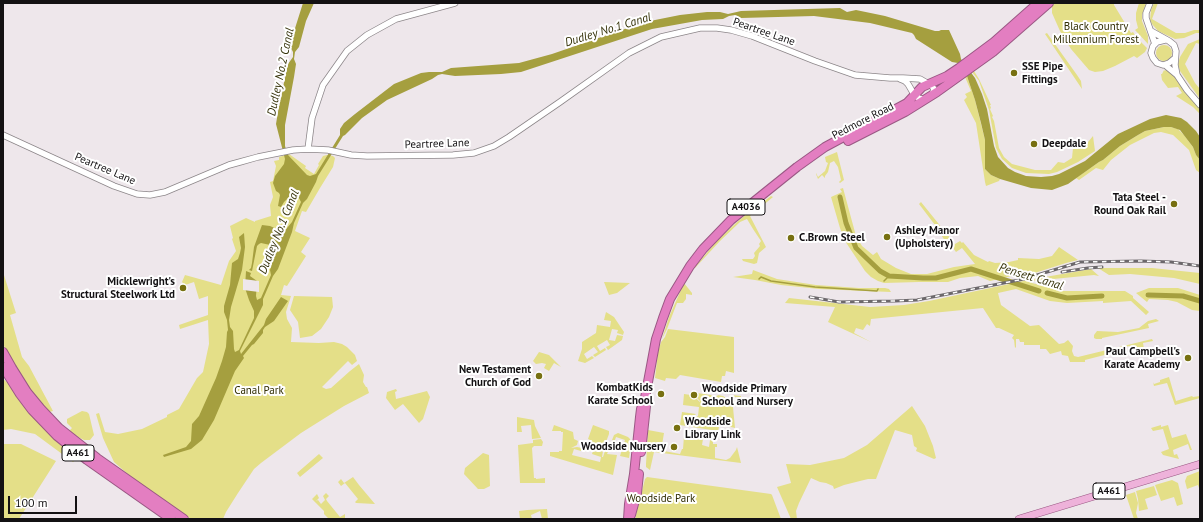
<!DOCTYPE html>
<html>
<head>
<meta charset="utf-8">
<style>
	body { margin:0 }
	#map { position:relative; width:1203px; height:522px; overflow:hidden; background:#eee7eb; font-family:"PT Sans",sans-serif }
	canvas { display:block }
	.frame { position:absolute; inset:0; border:4px solid #131113; pointer-events:none }
	.scale { position:absolute; left:8px; top:496px; width:69px; height:18px; box-sizing:border-box; border:2px solid #131113; border-top:0; padding-left:5px; font-size:12px; line-height:14px; white-space:nowrap; color:#131113; -webkit-text-stroke:3px #fff; paint-order:stroke }
</style>
</head>
<body>
<div id="map">
<canvas width="1203" height="522"></canvas>
<div class="frame"></div>
<div class="scale">100 m</div>
</div>
<script>
const ctx = document.querySelector('canvas').getContext('2d');
ctx.lineJoin = 'round';
function fill(path, color) { ctx.fillStyle = color; ctx.fill(path, 'evenodd'); }
const toPath = rows => new Path2D(rows.map(r => 'M' + r).join(''));
function stroke(path, color, width, dash) { ctx.strokeStyle = color; ctx.lineWidth = width; ctx.lineCap = dash ? 'butt' : 'round'; ctx.setLineDash(dash || []); ctx.stroke(path); }
function drawText(font, color, halo, rows, align = 'center') {
  ctx.font = font + ' "PT Sans",sans-serif'; ctx.lineWidth = 4; ctx.setLineDash([]); ctx.textBaseline = 'middle'; ctx.strokeStyle = halo; ctx.fillStyle = color; for (const [text, x, y, turn = 0] of rows) {
    ctx.save(); ctx.translate(x, y); ctx.rotate((+turn || 0) * Math.PI / 180); ctx.textAlign = isNaN(turn) ? turn : align; if (halo) ctx.strokeText(text, 0, 0); ctx.fillText(text, 0, 0); ctx.restore();
  }
}
const green = toPath([
	[1055,3,1114,3,1114,5,1131,33,1133,32,1137,38,1147,48,1145,52,1137,58,1134,56,1115,66,1103,71,1095,72,1089,70,1071,49,1060,31,1052,13,1052,6],
	[1139,3,1146,3,1142,15,1142,21,1148,36,1148,44,1135,30,1138,28,1136,20,1136,13],
	[1154,3,1158,3,1152,19,1176,33,1185,33,1194,30,1200,30,1200,33,1196,33,1184,38,1175,39,1158,31,1152,24,1150,20,1151,10],
	[1047,33,1077,75,1081,81,1082,89,1045,34],
	[1200,39,1200,44,1196,43,1185,64,1195,83,1200,89,1200,99,1180,71,1178,64,1180,57,1188,44],
	'1156 53a8 8 0 1 1 16 0a8 8 0 1 1-16 0Z',
	[1166,69,1177,78,1193,101,1200,108,1200,114,1193,107,1176,96,1182,93,1178,87,1168,88,1162,80,1161,74,1162,74,1164,70,1165,71],
	[974,71,979,79,991,105,990,105,991,108,990,109,993,116,992,117,994,121,999,148,1004,157,1012,164,1035,170,1051,170,1058,162,1064,163,1072,158,1073,148,1068,141,1077,149,1080,146,1083,148,1093,136,1095,151,1078,162,1057,172,1049,174,1026,173,1012,168,1002,159,996,148,989,110,979,81,972,72],
	[967,76,975,100,985,140,985,169,991,175,1000,179,999,181,986,186,985,182,976,123,964,100,967,97,965,94,971,91,965,77],
	[1164,127,1171,127,1178,129,1184,135,1193,147,1196,155,1200,160,1200,173,1196,170,1189,150,1173,135,1161,132,1154,133,1130,145,1111,160,1103,170,1096,168,1079,180,1076,178,1099,162,1103,160,1120,146,1138,135,1145,131],
	[837,152,844,180,840,183,839,182,841,180,838,167,834,161,830,163,828,172,825,176,825,178,822,175,818,179,816,174,816,173,818,177,825,171,828,163,826,162,825,157],
	[289,154,306,166,305,168,314,174,319,165,318,164,323,156,327,155,333,156,335,158,333,167,320,188,306,212,302,211,295,231,310,238,301,252,306,256,287,286,284,285,281,295,291,296,286,312,287,319,292,328,291,342,319,343,334,342,342,344,347,347,355,355,357,361,352,365,348,361,322,387,326,389,331,388,350,371,359,364,364,375,363,382,366,387,367,387,369,393,344,406,301,433,261,463,254,469,238,493,226,512,223,519,191,519,130,476,114,462,103,438,96,414,99,413,105,432,118,434,142,429,167,417,167,415,179,409,197,378,203,372,209,344,208,320,180,329,179,325,208,315,208,296,199,299,194,282,185,285,182,282,185,275,221,285,229,261,236,251,232,239,233,238,230,226,246,218,255,222,255,221,271,216,270,205,273,197,270,182,273,181,276,166,274,161,279,160,279,157],
	[843,188,856,236,862,246,873,255,877,252,881,259,896,268,911,274,927,274,954,267,975,264,962,248,956,252,953,248,951,249,946,240,945,241,935,225,919,204,921,202,955,244,960,241,962,243,963,242,974,255,988,262,989,261,995,263,1009,262,1018,260,1018,258,1039,259,1052,256,1059,247,1078,260,1066,263,1019,278,1012,276,990,281,978,276,960,278,948,282,919,282,884,283,878,281,871,277,865,271,845,241,840,228,831,197,842,192,840,189],
	[771,196,773,197,750,216,766,247,759,253,757,263,754,264,743,261,742,259,753,259,755,256,754,253,760,246,759,244,761,241,753,229,747,219,740,222,720,241,695,268,694,268,717,241,736,223,762,201,763,202],
	[1098,268,1152,268,1200,273,1200,284,1174,278,1130,274,1109,275],
	[1091,269,1099,276,1094,275,1033,281,1032,283,1063,291,1125,291,1133,296,1133,298,1149,312,1146,315,1131,301,1103,303,1103,301,1067,303,1050,301,1016,289,998,293,1001,305,1030,326,1039,325,1059,344,1064,343,1068,340,1073,346,1072,351,1074,356,1078,357,1152,339,1153,341,1143,343,1144,349,1137,352,1136,349,1130,351,1129,346,1115,350,1116,352,1085,360,1085,362,1070,362,1068,356,1062,355,1061,351,1050,354,1046,349,1040,349,1040,345,1024,345,1024,342,1020,342,1019,339,1016,339,1016,347,1015,348,1014,340,1012,338,1014,335,999,328,996,328,983,308,871,319,870,326,867,324,863,330,856,328,854,333,871,342,828,322,835,307,785,303,789,298,870,307,904,305,929,301,1028,280],
	[753,270,777,279,816,285,859,288,885,288,889,289,891,292,819,289,781,285,755,280,733,277,752,274],
	[3,272,16,313,10,315,22,357,29,366,53,411,49,412,28,387,13,363,3,344],
	[604,282,630,283,617,293,609,295],
	[684,283,692,293,692,295,686,294,686,299,683,303,677,303,667,329,662,339,669,317],
	[1149,288,1178,288,1200,295,1200,311,1192,310,1177,302,1168,300,1149,299,1147,302,1136,293],
	[294,296,332,297,333,307,329,317,321,329,312,336,300,338,298,322,290,310],
	[606,312,614,317,624,332,623,335,617,333,618,330,612,329,609,340,615,341,617,335,623,336,622,340,608,350,606,347,610,345,607,340,597,346,600,351,605,348,606,350,595,357,593,355,598,352,594,347,584,354,587,359,592,356,594,358,585,363,578,361,582,349,582,342,596,333,597,325,610,327,611,321,604,320],
	[1156,319,1159,321,1148,324,1149,328,1102,338,1102,339,1096,339,1094,338,1094,335,1097,331,1118,332,1139,328,1148,321],
	[668,329,734,337,734,373,726,371,725,376,722,376,721,382,680,375,676,379,666,378,665,381,655,378,658,352,661,342,665,337],
	[539,352,549,355,561,367,554,363,549,371,544,368,546,364,542,363,536,364,533,361],
	[1169,377,1176,401,1192,396,1193,397,1200,396,1200,398,1175,405,1167,383,1154,386,1153,382,1154,384,1160,382,1160,380],
	[3,379,9,384,81,459,80,460,76,459,73,462,35,434,11,429,3,430],
	[396,389,397,391,395,392,396,399,400,398,402,403,400,398,427,391,430,397,423,419,419,423,403,404,395,410,386,398,387,392],
	[691,392,717,396,718,395,723,396,726,398,725,399,721,401,723,402,732,395,741,396,741,397,732,397,735,428,723,425,722,426,720,426,721,423,720,423,719,425,697,422,698,424,719,427,718,431,680,425,682,412,696,414,688,421,690,421,698,416,699,407,683,405,684,394,691,395,691,394,700,402,700,401],
	[912,406,925,426,933,446,936,458,934,459,916,451,917,448,914,446,912,435,895,430,876,479,868,479,844,485,834,489,833,486,826,483,820,482,811,478,799,503,796,511,797,519,791,519,777,487,791,483,786,464,810,465,844,458,867,445],
	[82,411,87,412,89,414,94,435,90,440,84,440,80,438,69,431,72,428,67,423,67,419],
	[517,417,534,420,535,426,541,438,532,439,531,425,521,426,522,432,517,432],
	[554,425,573,432,574,439,578,441,577,445,571,448,577,447,582,448,581,451,574,449,572,455,600,462,601,457,592,454,593,451,598,452,603,451,602,457,603,457,605,451,610,445,611,445,607,454,617,455,613,475,550,456,550,452,559,452,559,451,562,451,563,432,561,432,561,431,552,431],
	[593,425,609,431,609,434,606,442,601,447,598,447,594,446,592,443,592,441,588,439],
	[1161,425,1161,427,1168,425,1172,438,1186,434,1192,450,1190,450,1188,444,1173,450,1174,455,1177,454,1179,459,1163,455,1161,452,1169,449,1163,429,1153,431,1151,428],
	[648,430,664,433,662,445,664,451,680,454,682,449,683,449,684,436,703,439,702,445,709,447,710,440,712,441,712,439,713,439,713,444,717,444,717,447,715,447,715,458,726,460,730,458,736,450,737,447,741,463,654,452,650,470,646,467,646,464],
	[618,433,628,437,630,439,631,443,629,458,620,456,625,440,616,437,614,443,612,440,614,435],
	[541,439,543,442,542,446,534,446,532,448,534,478,536,478,536,479,545,478,545,483,520,483,518,445,533,443,533,440],
	[3,444,21,444,56,461,19,519,3,519],
	[483,453,489,455,490,486,484,489,478,489,464,474,465,468],
	[319,454,323,458,300,477,297,473],
	[1200,471,1200,491,1198,485,1187,489,1185,481,1187,476],
	[353,477,359,485,375,504,356,503,355,502,358,499,345,483,341,486,338,482,341,479,344,483],
	[647,477,771,494,772,495,781,519,635,519,645,479],
	[1172,480,1178,483,1183,504,1177,506,1174,497,1161,501,1155,485],
	[1154,486,1157,495,1145,499,1148,509,1139,511,1138,499,1136,491],
	[1135,492,1138,503,1136,513,1138,519,1134,519,1126,495],
	[326,493,329,496,326,499,327,501,340,517,345,514,345,519,329,519,324,514,324,511,312,499,317,494,319,498,316,501,318,500,321,504,325,500,323,496],
	[547,509,548,519,542,519,540,511,531,515,532,519,520,519,519,511,527,510]
]);
const water = toPath([
	[303,3,314,3,306,21,299,47,295,52,294,59,296,64,294,77,285,125,285,146,288,155,307,175,310,176,316,174,340,135,340,129,344,123,355,114,394,84,421,73,429,72,442,72,451,68,519,63,552,54,645,22,680,15,707,12,720,12,728,14,741,11,840,8,847,12,856,10,885,16,935,31,939,31,941,30,949,30,960,54,961,59,975,78,982,94,987,109,994,146,998,157,1008,168,1015,172,1026,176,1041,177,1052,176,1059,174,1085,161,1118,134,1150,119,1166,115,1181,118,1187,122,1196,131,1200,137,1200,160,1196,155,1193,147,1180,130,1171,127,1164,127,1145,131,1138,135,1120,146,1103,160,1099,162,1068,184,1052,190,1031,188,1000,179,991,175,985,169,985,140,981,123,975,100,967,76,958,63,952,62,916,39,914,35,912,33,870,23,814,16,741,18,735,15,729,16,723,19,702,20,652,29,521,72,501,74,455,76,442,74,438,75,432,79,387,100,362,118,345,135,343,136,318,176,316,182,307,199,303,203,294,223,292,232,278,269,273,276,263,299,263,305,240,351,241,354,264,325,266,319,281,297,288,301,274,321,265,327,263,330,263,333,254,344,252,345,243,356,244,358,235,371,214,420,202,440,191,449,164,457,163,455,186,447,191,441,192,424,199,416,216,378,222,361,226,347,227,332,228,330,227,320,224,312,224,306,230,285,232,263,238,259,240,253,241,248,239,237,244,233,245,247,242,270,231,307,229,320,230,327,233,331,234,349,235,352,239,350,254,318,254,311,249,300,245,288,246,271,251,273,250,276,257,281,256,296,257,300,261,298,271,275,270,270,276,248,275,246,261,243,259,244,257,246,252,271,249,270,251,268,252,263,254,247,262,225,270,226,279,230,278,236,280,239,287,228,292,222,301,202,298,196,295,194,290,196,284,202,281,207,278,206,280,195,279,193,276,191,273,183,275,176,284,164,285,159,276,124,279,106,288,64,293,57,293,52,291,48,291,41]
]);
const pier = toPath([
	[243,279,259,281,259,292,243,290]
]);
const stream = toPath([
	[759,279,761,277,771,281,815,287,862,290,877,291,878,289],
	[884,281,889,276]
]);
const canal = toPath([
	[840,197,846,223,856,248,880,271,889,276,923,278,936,278,971,269,1039,291],
	[1047,293,1067,298,1102,296],
	[1148,295,1183,296,1200,301]
]);
const minor = toPath([
	[1150,3,1146,13,1146,18,1155,44],
	[1151,31,1169,41,1174,45,1176,51,1175,65,1177,75],
	[1165,40,1157,42,1153,46,1151,53,1153,58,1157,63,1163,65,1169,63,1175,58],
	[1165,65,1177,75,1187,90,1200,105],
	[900,79,905,81,908,84,915,96,919,98,925,100],
	[3,135,114,186,137,194,150,195,165,192,229,165,240,162,258,157,293,150,308,149,328,150,351,155,367,156,453,155,474,153,494,146,509,137,560,102,629,53,661,37,700,28,717,28,731,30,752,36,815,61,855,75,890,78,903,78,920,79,932,86,934,89,932,95],
	[308,149,312,118,323,85,347,51,367,35,396,19,455,3]
]);
const major = toPath([
	[1019,519,1200,464]
]);
const highway = toPath([
	[848,141,905,112,937,92,993,52,1049,3],
	[3,352,12,368,27,392,41,409,59,428,97,458,184,519],
	[3,367,20,394,32,410,57,436,87,460,171,519],
	[641,452,646,406],
	[631,515,637,493,639,474],
	[628,519,629,504,634,474,640,417,641,409,645,398,656,339,663,318,670,299,690,266,703,249,731,220,797,167,825,147,907,103,922,87,947,76,959,68,994,42,1038,3]
]);
const rail = toPath([
	[1062,272,1088,268,1102,267],
	[810,297,839,302,895,301,917,300,1024,279,1080,262,1141,261,1171,262,1200,266]
]);
const markers = [
	[1014,73,4,"#777011"],
	[1034,144,4,"#777011"],
	[1174,204,4,"#777011"],
	[887,237,4,"#777011"],
	[791,238,4,"#777011"],
	[183,288,4,"#777011"],
	[1188,358,4,"#777011"],
	[539,376,4,"#777011"],
	[661,394,4,"#777011"],
	[694,395,4,"#777011"],
	[677,428,4,"#777011"],
	[674,447,4,"#777011"]
];
const shields = [
	[746,207,38],
	[78,453,32],
	[1109,491,32]
];
const shieldNames = [
	["A4036",746,207],
	["A461",78,453],
	["A461",1109,491]
];
const parkNames = [
	["Black Country",1096,27],
	["Millennium Forest",1096,40],
	["Canal Park",259,391],
	["Woodside Park",661,499]
];
const streetNames = [
	["Peartree Lane",764,32,19],
	["Pedmore Road",863,121,-27],
	["Peartree Lane",437,144,-2],
	["Peartree Lane",105,169,23]
];
const poiNames = [
	["SSE Pipe",1022,67],
	["Fittings",1022,80],
	["Deepdale",1042,144],
	["Tata Steel -",1166,198,"right"],
	["Round Oak Rail",1166,211,"right"],
	["Ashley Manor",895,231],
	["(Upholstery)",895,244],
	["C.Brown Steel",799,238],
	["Micklewright's",175,282,"right"],
	["Structural Steelwork Ltd",175,295,"right"],
	["Paul Campbell's",1180,352,"right"],
	["Karate Academy",1180,365,"right"],
	["New Testament",531,370,"right"],
	["Church of God",531,383,"right"],
	["KombatKids",653,388,"right"],
	["Karate School",653,401,"right"],
	["Woodside Primary",702,389],
	["School and Nursery",702,402],
	["Woodside",685,422],
	["Library Link",685,435],
	["Woodside Nursery",666,447,"right"]
];
const waterNames = [
	["Dudley No.1 Canal",608,30,-17],
	["Dudley No.2 Canal",281,72,-78],
	["Dudley No.1 Canal",279,232,-68],
	["Pensett Canal",1031,277,17]
];
fill(green, '#e4df88');
fill(water, '#a59f3f');
fill(pier, '#eee7eb');
stroke(stream, '#a59f3f', 1.5);
stroke(canal, '#a59f3f', 5);
stroke(minor, '#8c8689', 7);
stroke(major, '#9a5884', 8);
stroke(highway, '#9a5884', 10);
stroke(minor, '#fff', 5.5);
stroke(major, '#eeb2da', 7);
stroke(highway, '#e37ec1', 8);
stroke(rail, '#6c686b', 3);
stroke(rail, '#fff', 1.5, [4.5]);
for (const [x, y, r, color] of markers) { const dot = new Path2D(); dot.arc(x, y, r, 0, 2 * Math.PI); ctx.fillStyle = color; ctx.fill(dot); stroke(dot, '#fff', 1.5); }
for (const [x, y, w] of shields) { const box = new Path2D(); box.roundRect(x - w / 2, y - 8, w, 16, 3); ctx.fillStyle = '#fff'; ctx.fill(box); stroke(box, '#131113', 1); }
drawText('bold 10px', '#131113', null, shieldNames);
drawText('11px', '#302d03', '#fff', parkNames);
drawText('11px', '#131113', '#fff', streetNames);
drawText('bold 11px', '#131113', '#fff', poiNames, 'left');
drawText('italic 12px', '#36330a', '#fff', waterNames);
</script>
</body>
</html>
